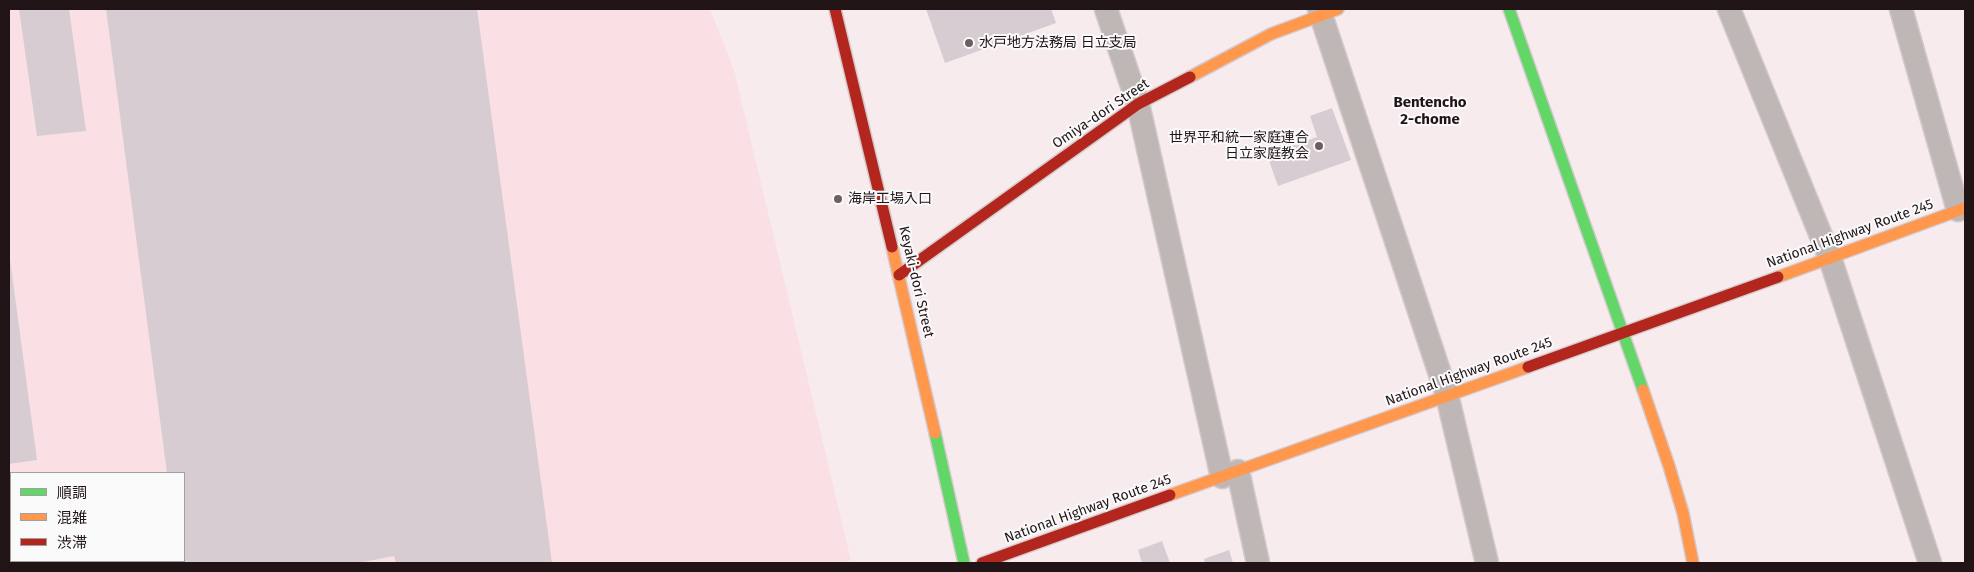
<!DOCTYPE html>
<html>
<head>
<meta charset="utf-8">
<style>
	body { margin:0 }
	#map { position:relative; width:1974px; height:572px; overflow:hidden; background:#f7ebee; font-family:"Fira Sans","Noto Sans JP",sans-serif }
	canvas { display:block }
	.frame { position:absolute; inset:0; border:10px solid #211417; pointer-events:none }
	.legend { position:absolute; left:10px; top:472px; width:175px; height:90px; box-sizing:border-box; background:#fafafa; border:1px solid #a39e9f; margin:0; padding:6px 9px; list-style:none; font-size:15px; color:#211417 }
	.legend li { display:flex; align-items:center; gap:10px; height:25px }
	.legend b { width:25px; border:1px solid #a39e9f }
</style>
</head>
<body>
<div id="map">
<canvas width="1974" height="572"></canvas>
<div class="frame"></div>
<ul class="legend">
<li><b style="height:6px;background:#63d668"></b>順調</li>
<li><b style="height:6px;background:#ff974d"></b>混雑</li>
<li><b style="height:6px;background:#b3261e"></b>渋滞</li>
</ul>
</div>
<script>
const ctx = document.querySelector('canvas').getContext('2d');
ctx.lineJoin = 'round';
function fill(path, color) { ctx.fillStyle = color; ctx.fill(path, 'evenodd'); }
const toPath = rows => new Path2D(rows.map(r => 'M' + r).join(''));
function stroke(path, color, width, dash) { ctx.strokeStyle = color; ctx.lineWidth = width; ctx.lineCap = dash ? 'butt' : 'round'; ctx.setLineDash(dash || []); ctx.stroke(path); }
function drawText(font, color, halo, rows, align = 'center') {
  ctx.font = font + ' "Fira Sans","Noto Sans JP",sans-serif'; ctx.lineWidth = 4; ctx.setLineDash([]); ctx.textBaseline = 'middle'; ctx.strokeStyle = halo; ctx.fillStyle = color; for (const [text, x, y, turn = 0] of rows) {
    ctx.save(); ctx.translate(x, y); ctx.rotate((+turn || 0) * Math.PI / 180); ctx.textAlign = isNaN(turn) ? turn : align; if (halo) ctx.strokeText(text, 0, 0); ctx.fillText(text, 0, 0); ctx.restore();
  }
}
const built = toPath([
	[9,9,710,9,734,70,851,560,843,563,9,563],
	[11,473,184,473,184,561,11,561]
]);
const building = toPath([
	[19,9,69,9,86,131,37,136],
	[106,9,477,9,552,563,396,563,394,556,358,563,178,563,178,561,184,561,184,473,167,473],
	[926,9,1051,9,1056,23,945,63],
	[1332,108,1351,160,1278,186,1267,155,1317,137,1310,116],
	[9,252,37,460,9,464],
	[9,500,11,500,11,561,45,561,45,563,9,563],
	[1162,541,1170,563,1142,563,1138,550],
	[1229,550,1233,563,1205,563,1204,559]
]);
const street = toPath([
	[1106,9,1138,104,1222,477],
	[1319,9,1447,395,1487,563],
	[1729,9,1830,258,1930,563],
	[1901,9,1958,210],
	[1238,471,1258,563]
]);
const fast = toPath([
	[1509,9,1643,390],
	[935,433,964,563]
]);
const slow = toPath([
	[1190,77,1271,34,1338,9],
	[892,247,935,433],
	[1778,277,1965,208],
	[1643,390,1669,466,1683,513,1693,563],
	[1170,495,1528,367]
]);
const jam = toPath([
	[835,9,892,247],
	[899,275,1138,104,1190,77],
	[1528,367,1778,277],
	[982,563,1170,495]
]);
const markers = [
	[969,43,5,"#6c5f62"],
	[1319,146,5,"#6c5f62"],
	[838,199,5,"#6c5f62"]
];
const poiNames = [
	["水戸地方法務局 日立支局",979,43],
	["世界平和統一家庭連合",1309,138,"right"],
	["日立家庭教会",1309,154,"right"],
	["海岸工場入口",848,199]
];
const streetNames = [
	["Omiya-dori Street",1101,114,-34],
	["National Highway Route 245",1850,234,-20],
	["Keyaki-dori Street",916,282,77],
	["National Highway Route 245",1469,372,-20],
	["National Highway Route 245",1088,509,-20]
];
const neighbourhoodNames = [
	["Bentencho",1430,103],
	["2-chome",1430,120]
];
fill(built, '#fae0e5');
fill(building, '#d7ccd1');
stroke(street, '#d4c9cc', 25);
stroke(fast, '#d4c9cc', 14);
stroke(slow, '#d4c9cc', 14);
stroke(jam, '#d4c9cc', 14);
stroke(street, '#beb7b6', 22);
stroke(fast, '#63d668', 11);
stroke(slow, '#ff974d', 11);
stroke(jam, '#b3261e', 11);
for (const [x, y, r, color] of markers) { const dot = new Path2D(); dot.arc(x, y, r, 0, 2 * Math.PI); ctx.fillStyle = color; ctx.fill(dot); stroke(dot, '#fafafa', 2); }
drawText('14px', '#211417', '#fafafa', poiNames, 'left');
drawText('14px', '#211417', '#fafafa', streetNames);
drawText('bold 15px', '#211417', '#fafafa', neighbourhoodNames);
</script>
</body>
</html>
